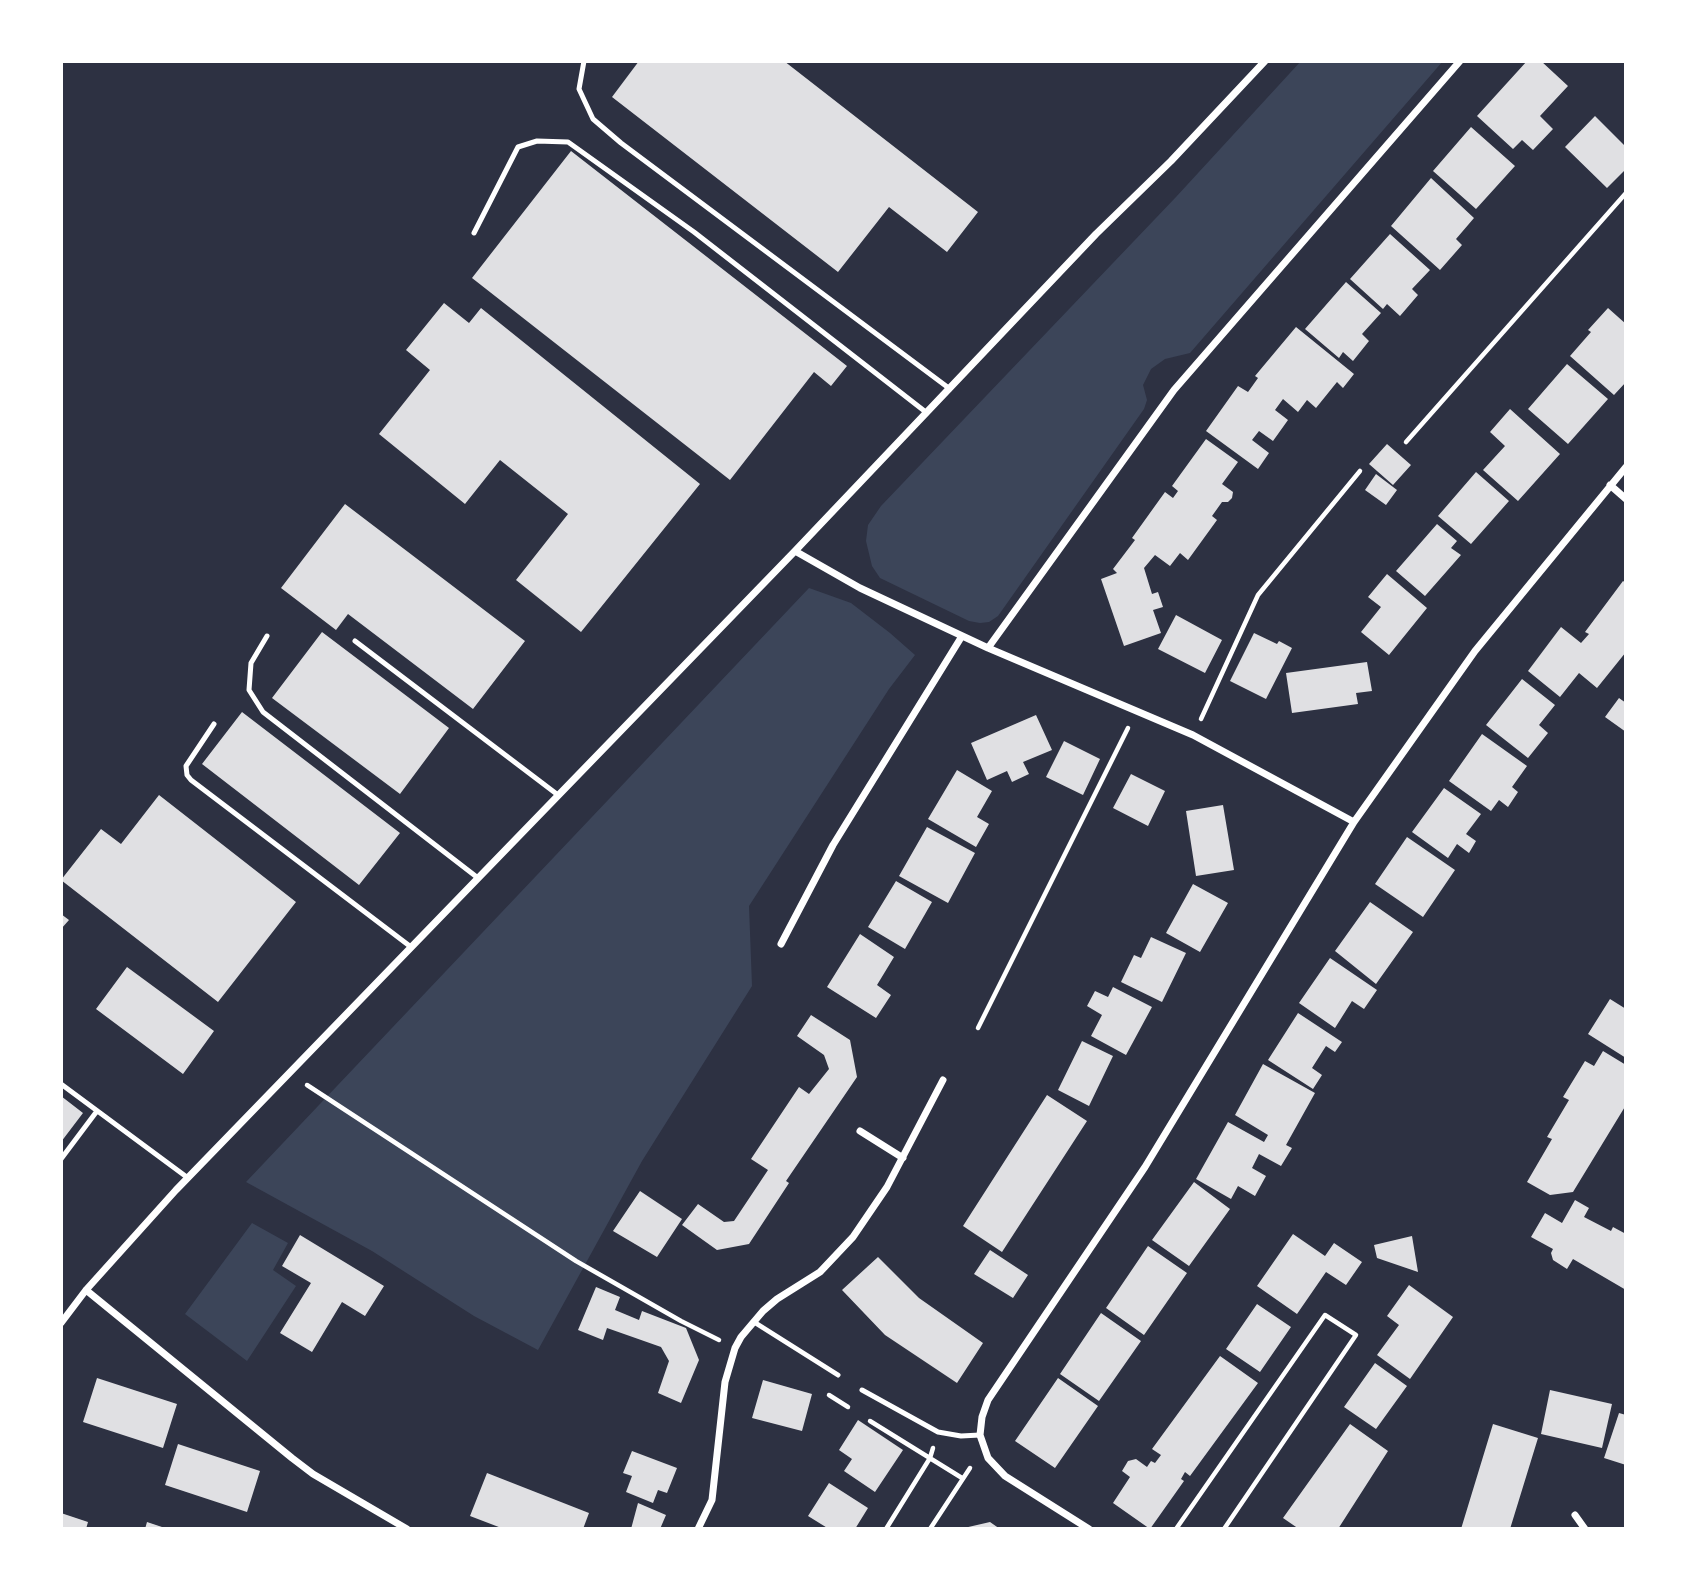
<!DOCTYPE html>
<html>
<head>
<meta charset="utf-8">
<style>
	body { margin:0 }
	#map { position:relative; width:1687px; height:1590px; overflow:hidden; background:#2d3142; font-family:Inter,sans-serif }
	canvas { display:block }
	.frame { position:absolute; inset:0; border:63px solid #fff; pointer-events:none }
</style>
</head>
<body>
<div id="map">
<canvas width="1687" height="1590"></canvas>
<div class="frame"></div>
</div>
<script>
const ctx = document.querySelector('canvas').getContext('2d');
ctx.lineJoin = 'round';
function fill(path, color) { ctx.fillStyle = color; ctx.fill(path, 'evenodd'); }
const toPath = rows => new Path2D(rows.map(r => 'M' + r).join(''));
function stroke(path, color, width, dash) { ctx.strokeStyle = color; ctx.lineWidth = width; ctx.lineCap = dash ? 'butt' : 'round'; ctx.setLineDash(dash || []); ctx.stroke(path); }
const green = toPath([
	[1301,61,1443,61,1190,353,1165,359,1151,369,1143,385,1147,400,1144,409,998,616,989,622,980,623,969,621,880,578,872,566,866,541,868,525,881,506,1176,197],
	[809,588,851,603,890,633,915,655,889,689,749,906,752,986,642,1161,538,1350,474,1316,372,1251,246,1182],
	[252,1223,288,1243,273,1270,296,1286,247,1361,185,1314]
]);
const building = toPath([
	[639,61,784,61,978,212,947,252,889,207,838,272,612,97],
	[1527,61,1541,61,1568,86,1540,116,1553,129,1533,150,1522,140,1513,149,1477,116],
	[1595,116,1626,147,1626,169,1607,188,1565,147],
	[1471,127,1515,166,1476,209,1433,171],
	[571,151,847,366,831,386,814,372,730,480,472,278],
	[1431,178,1474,218,1456,239,1462,245,1440,270,1391,226],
	[1390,234,1430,270,1412,289,1418,295,1400,316,1387,304,1383,309,1350,279],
	[1346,282,1381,313,1362,334,1369,341,1353,361,1343,352,1339,358,1305,329],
	[444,303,469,323,481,308,700,484,581,632,516,580,568,514,500,460,465,504,379,434,430,370,406,350],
	[1608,308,1626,324,1626,382,1614,395,1570,356,1591,332,1588,330],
	[1296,327,1354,374,1343,388,1337,382,1316,408,1307,400,1298,412,1283,399,1275,410,1288,420,1273,441,1259,431,1252,440,1269,453,1258,469,1206,431,1238,386,1248,392,1258,378,1255,376],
	[1567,364,1608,399,1568,444,1528,409],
	[1510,409,1560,454,1518,501,1483,470,1505,446,1490,432],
	[1206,439,1238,462,1222,484,1233,492,1232,498,1228,502,1222,502,1212,516,1217,520,1188,560,1180,553,1170,566,1155,555,1144,568,1152,594,1158,592,1163,607,1153,610,1161,633,1124,646,1101,579,1117,573,1113,569,1135,540,1132,538,1165,492,1173,498,1178,491,1172,486],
	[1387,444,1411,465,1393,485,1369,464],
	[1476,472,1509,501,1471,544,1438,516],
	[1376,474,1397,490,1386,505,1365,490],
	[345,504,525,641,473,709,348,614,336,630,281,588],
	[1437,524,1457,541,1451,548,1461,555,1425,596,1396,571],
	[1387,574,1427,608,1389,655,1361,632,1381,607,1368,597],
	[1623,581,1626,583,1626,652,1597,688,1579,673,1560,697,1528,671,1561,627,1581,643,1589,634,1585,632],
	[1176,615,1222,640,1205,673,1158,649],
	[322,632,449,728,400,794,272,698],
	[1254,633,1277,644,1279,641,1292,648,1266,699,1230,681],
	[1367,662,1372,691,1356,693,1358,704,1292,713,1286,673],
	[1522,679,1555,705,1539,725,1548,733,1528,758,1486,725],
	[1619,698,1626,703,1626,732,1605,717],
	[242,712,400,833,359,885,202,764],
	[1036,715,1052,750,1023,762,1029,774,1012,782,1007,771,987,780,971,743],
	[1482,734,1527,766,1512,787,1518,792,1508,807,1499,800,1491,811,1449,781],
	[1064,741,1100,759,1083,795,1046,777],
	[957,770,992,791,977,817,989,824,976,847,928,819],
	[1131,774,1165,791,1148,826,1113,808],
	[1444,788,1481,814,1466,834,1476,841,1469,853,1457,844,1448,858,1412,832],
	[159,795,296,902,218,1002,61,880,101,829,121,844],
	[1223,805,1234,870,1196,876,1186,811],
	[927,827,975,853,948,903,899,876],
	[1407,837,1455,870,1423,917,1375,884],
	[896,881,932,902,905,949,868,927],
	[1193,884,1228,903,1200,952,1166,933],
	[1370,902,1413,932,1376,984,1335,951],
	[61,914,69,920,61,929],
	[860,934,894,957,877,985,891,995,876,1018,827,987],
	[1151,937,1186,953,1162,1002,1121,982,1134,955,1141,958],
	[1330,958,1377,990,1364,1009,1352,1001,1335,1028,1299,1003],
	[127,967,214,1031,183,1074,96,1009],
	[1113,987,1152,1007,1126,1055,1091,1036,1102,1015,1087,1006,1095,991,1108,997],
	[1610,999,1626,1009,1626,1058,1588,1034],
	[1298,1013,1342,1042,1335,1052,1326,1046,1312,1068,1322,1075,1313,1089,1268,1060],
	[811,1015,850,1040,857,1077,786,1181,789,1183,749,1244,717,1250,682,1225,698,1204,724,1222,734,1221,768,1170,751,1159,799,1087,809,1094,829,1069,824,1055,797,1036],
	[1082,1041,1113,1056,1089,1106,1058,1090],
	[1603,1051,1626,1065,1626,1105,1573,1192,1550,1195,1527,1182,1552,1139,1547,1137,1569,1100,1563,1097,1585,1061,1594,1066],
	[1263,1064,1315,1093,1286,1145,1292,1148,1281,1166,1259,1154,1252,1168,1266,1176,1255,1196,1238,1186,1231,1199,1196,1179,1228,1122,1264,1142,1268,1135,1235,1115],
	[1047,1095,1087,1121,1002,1252,963,1226],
	[61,1096,83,1113,61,1142],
	[1194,1182,1230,1209,1189,1266,1152,1240],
	[640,1191,682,1219,657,1257,613,1231],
	[1575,1200,1589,1208,1584,1217,1611,1231,1613,1227,1626,1234,1626,1290,1573,1259,1567,1269,1553,1260,1551,1253,1553,1249,1531,1237,1545,1213,1562,1223],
	[1293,1234,1325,1256,1334,1243,1362,1262,1346,1285,1326,1272,1297,1314,1257,1286],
	[300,1235,384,1286,365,1316,342,1302,312,1352,280,1333,311,1283,282,1266],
	[1412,1236,1418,1272,1377,1258,1374,1245],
	[1148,1246,1187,1273,1144,1335,1106,1308],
	[990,1250,1028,1275,1013,1298,974,1274],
	[878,1257,919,1298,983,1343,957,1383,885,1335,842,1290],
	[1409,1285,1453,1317,1410,1379,1377,1355,1399,1325,1387,1316],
	[596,1287,620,1297,615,1310,639,1320,642,1311,686,1328,699,1360,681,1403,658,1393,669,1361,661,1347,607,1328,603,1340,578,1330],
	[1257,1304,1291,1327,1260,1372,1226,1349],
	[1101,1313,1141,1341,1099,1401,1060,1374],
	[1220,1356,1258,1383,1190,1476,1185,1472,1181,1479,1184,1481,1150,1529,1113,1503,1130,1477,1122,1471,1128,1461,1136,1459,1147,1467,1151,1461,1155,1463,1161,1455,1152,1449],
	[1375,1363,1407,1386,1376,1429,1344,1407],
	[97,1378,177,1404,163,1448,83,1422],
	[1058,1378,1098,1406,1055,1468,1015,1441],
	[763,1380,812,1394,802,1431,752,1418],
	[1550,1390,1612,1404,1602,1448,1541,1434],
	[1619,1413,1626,1415,1626,1465,1604,1458],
	[858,1420,903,1450,875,1492,844,1471,852,1459,839,1450],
	[1350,1424,1388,1451,1338,1529,1299,1529,1283,1518],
	[1493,1424,1538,1438,1510,1529,1461,1529],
	[178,1444,260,1471,247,1512,165,1485],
	[632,1451,677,1468,667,1493,658,1490,653,1503,626,1492,632,1476,623,1473],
	[487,1473,589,1513,583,1529,504,1529,470,1516],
	[829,1483,868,1508,855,1529,829,1529,808,1516],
	[638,1503,666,1515,660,1529,631,1529],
	[61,1513,88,1522,86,1529,61,1529],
	[147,1522,165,1528,165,1529,145,1529],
	[990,1522,1000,1529,964,1529,964,1528]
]);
const path = toPath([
	[1406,442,1626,193],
	[1201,719,1258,595,1360,471],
	[978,1028,1128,728],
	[307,1085,576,1261,681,1321,719,1340],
	[829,1395,848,1407],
	[870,1421,962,1478],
	[886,1529,930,1458,933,1448],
	[930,1529,970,1468],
	[1176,1529,1325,1315,1356,1335,1224,1529]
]);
const service = toPath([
	[584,61,579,89,593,119,621,143,950,389],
	[474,233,518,147,537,141,568,142,694,232,927,413],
	[267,636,251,663,249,690,263,712,478,878],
	[355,641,558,795],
	[214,724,186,766,187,775,191,780,411,947],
	[61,1084,188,1178],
	[61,1159,97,1111],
	[754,1322,838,1375],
	[862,1390,938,1432,961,1436,980,1435]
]);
const minor = toPath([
	[1610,485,1626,499],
	[795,551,860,588,988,648,1193,735,1354,822],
	[988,648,1174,390,1460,61],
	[781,944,833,845,962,636],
	[860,1131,903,1158],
	[86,1290,292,1458,313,1474,407,1529],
	[61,1323,86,1290,176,1190,795,551,1096,234,1171,161,1265,61],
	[1575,1515,1585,1529],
	[698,1529,712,1500,725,1382,735,1348,741,1337,763,1311,777,1299,820,1272,853,1237,887,1187,943,1080],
	[1089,1529,1005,1476,988,1458,980,1435,982,1417,988,1400,1145,1167,1354,822,1475,651,1626,467]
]);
fill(green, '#3c4559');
fill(building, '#e0e0e3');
stroke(path, '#fff', 4.5);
stroke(service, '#fff', 5);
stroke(minor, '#fff', 7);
</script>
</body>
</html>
